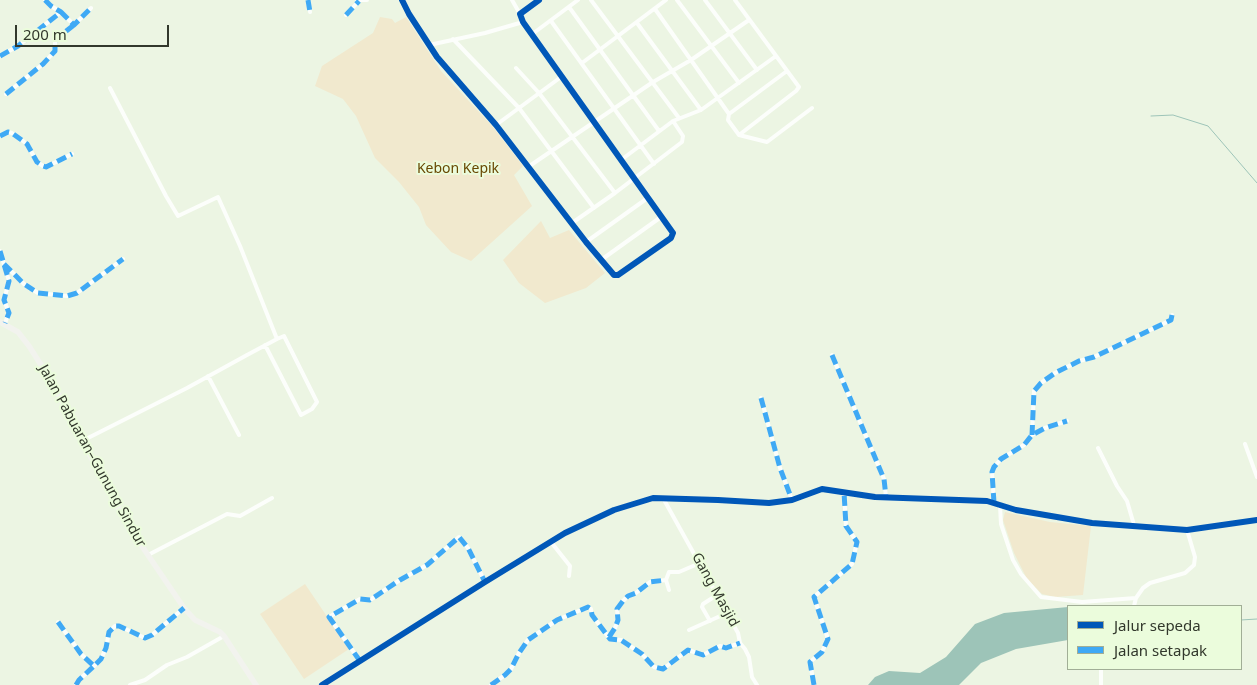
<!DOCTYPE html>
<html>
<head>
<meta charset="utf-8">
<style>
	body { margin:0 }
	#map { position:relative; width:1257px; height:685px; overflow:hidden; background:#ecf5e3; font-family:"Noto Sans",sans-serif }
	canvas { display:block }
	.legend { position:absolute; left:1067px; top:605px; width:175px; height:65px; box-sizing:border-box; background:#ebfcdc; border:1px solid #a1ae96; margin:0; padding:6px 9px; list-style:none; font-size:15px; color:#32382c }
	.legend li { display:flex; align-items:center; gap:10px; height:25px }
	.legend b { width:25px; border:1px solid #a1ae96 }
	.scale { position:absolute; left:15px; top:25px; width:154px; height:22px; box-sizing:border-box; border:2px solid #32382c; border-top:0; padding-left:6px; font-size:15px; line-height:18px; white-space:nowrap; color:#32382c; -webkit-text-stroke:4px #ebfcdc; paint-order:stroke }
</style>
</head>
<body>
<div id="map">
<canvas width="1257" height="685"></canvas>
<ul class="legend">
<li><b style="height:6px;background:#0057b8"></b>Jalur sepeda</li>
<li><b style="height:6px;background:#3fa9f5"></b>Jalan setapak</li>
</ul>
<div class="scale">200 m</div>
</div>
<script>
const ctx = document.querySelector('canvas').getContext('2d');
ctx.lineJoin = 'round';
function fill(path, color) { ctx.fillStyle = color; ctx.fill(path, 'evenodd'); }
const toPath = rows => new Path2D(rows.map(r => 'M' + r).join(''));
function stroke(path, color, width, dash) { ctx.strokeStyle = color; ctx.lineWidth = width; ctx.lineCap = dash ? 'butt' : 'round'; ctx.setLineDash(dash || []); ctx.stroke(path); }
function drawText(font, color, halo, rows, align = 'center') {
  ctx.font = font + ' "Noto Sans",sans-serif'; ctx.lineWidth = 4; ctx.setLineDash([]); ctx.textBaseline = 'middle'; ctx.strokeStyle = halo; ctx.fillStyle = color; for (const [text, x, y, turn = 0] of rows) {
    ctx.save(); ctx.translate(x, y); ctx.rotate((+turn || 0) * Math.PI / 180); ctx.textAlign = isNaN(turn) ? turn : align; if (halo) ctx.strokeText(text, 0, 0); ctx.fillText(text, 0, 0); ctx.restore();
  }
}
const green = toPath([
	[380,17,392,19,395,23,406,17,441,71,493,127,523,166,514,175,532,206,471,261,451,252,426,225,419,207,399,182,375,158,356,116,343,99,315,86,322,66,373,33],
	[541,221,550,238,569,230,605,273,586,288,545,303,519,283,503,260],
	[1005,512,1050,522,1091,526,1083,595,1055,597,1042,594,1027,579,1014,553,1003,520],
	[305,584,349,649,304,679,260,614]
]);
const water = toPath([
	[1068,607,1068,640,1016,649,981,663,959,685,868,685,875,677,889,671,920,673,946,657,975,624,1004,613]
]);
const stream = toPath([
	[1151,116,1173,115,1208,126,1257,183],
	[1241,620,1257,619]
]);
const street = toPath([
	[45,0,51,6,61,12],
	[308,0,310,12],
	[357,0,367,0],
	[402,0,409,14,437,57,496,125,586,242,614,275,618,275,671,238,673,233,523,22,520,14,539,0],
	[512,0,520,14],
	[591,0,679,118],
	[677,0,739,83],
	[705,0,757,70],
	[569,7,659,131],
	[655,9,729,114,787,71],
	[346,15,359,1],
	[551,21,654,164],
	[637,23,701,110],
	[531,35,578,0],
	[453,39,519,108,594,208],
	[429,45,485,33,523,22],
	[0,56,18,46,61,12,74,25,91,8],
	[582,63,666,0],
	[516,68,539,93,615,193],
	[110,88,166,196,178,216,218,197,240,246,277,339],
	[6,94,43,64,55,51,55,43,57,38,74,25],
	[729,114,728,120,739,135,796,91,799,87,735,0],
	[496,125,561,77],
	[739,135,767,142,812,108],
	[0,136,8,132,12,133,27,144,37,162,43,166,46,167,72,154],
	[621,160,673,121,701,110,776,56],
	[528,167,653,82,691,60,749,20],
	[572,223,615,193,682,142,683,136,673,121],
	[586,242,649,197],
	[0,251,9,281,4,300,9,313,5,323],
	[601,260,661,217],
	[4,264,24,284,38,293,67,296,77,293,123,259],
	[832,355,884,479,886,497],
	[208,376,239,435],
	[761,398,780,468,792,500],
	[1032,435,1034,391,1041,383,1055,373,1079,361,1094,357,1171,320,1172,315],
	[82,441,187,388,247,355,277,339,284,336,317,402,312,409,301,415,265,345],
	[1245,444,1257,477],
	[1098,448,1117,486,1127,501,1134,525],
	[663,498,738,633,740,643,745,649,749,657,752,677,757,685],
	[994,503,992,472,994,467,1001,459,1024,445,1032,435,1045,428,1067,421],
	[1000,506,1001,524,1013,560,1021,574,1041,597,1082,602,1136,598],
	[551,542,570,566,569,576],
	[148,555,227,514,240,516,272,498],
	[669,590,666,580,669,572,679,572,700,563],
	[1134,606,1136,598,1143,588,1150,583,1185,573,1194,565,1195,557,1187,530],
	[710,621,702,607,703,604,717,595],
	[58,622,81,654,94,666,101,659,106,648,109,632,115,626,119,626,145,638,152,635,184,608],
	[689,630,727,613],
	[609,637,615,628,618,620,617,609,623,601,628,596,636,593,650,582,666,580],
	[360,661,329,617,360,599,370,600,400,580,427,565,459,537,468,548,485,582],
	[1101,669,1101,685],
	[76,685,79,680,94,666],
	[130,685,145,680,167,665,187,657,224,636],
	[322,685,485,582,565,533,614,510,653,498,718,500,769,503,792,500,822,489,875,497,987,501,1016,510,1092,523,1187,530,1257,520],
	[491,685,505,675,511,669,519,653,528,640,557,620,588,607,591,609,592,615,610,639,621,640,642,654,654,667,663,669,688,650,703,655,720,646,726,648,740,643],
	[814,685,810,662,822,652,828,639,814,597,852,564,857,542,846,526,844,492]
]);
const secondary = toPath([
	[0,322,18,332,29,346,52,382,108,490,133,533,184,608,195,620,220,632,224,636,256,685]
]);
const quiet = toPath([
	[45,0,51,6,61,12],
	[308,0,310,12],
	[346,15,359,1],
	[0,56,18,46,61,12,74,25,91,8],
	[6,94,43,64,55,51,55,43,57,38,74,25],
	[0,136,8,132,12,133,27,144,37,162,43,166,46,167,72,154],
	[0,251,9,281,4,300,9,313,5,323],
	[4,264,24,284,38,293,67,296,77,293,123,259],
	[832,355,884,479,886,497],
	[761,398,780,468,792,500],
	[1032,435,1034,391,1041,383,1055,373,1079,361,1094,357,1171,320,1172,315],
	[994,503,992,472,994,467,1001,459,1024,445,1032,435,1045,428,1067,421],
	[58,622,81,654,94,666,101,659,106,648,109,632,115,626,119,626,145,638,152,635,184,608],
	[609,637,615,628,618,620,617,609,623,601,628,596,636,593,650,582,666,580],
	[360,661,329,617,360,599,370,600,400,580,427,565,459,537,468,548,485,582],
	[76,685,79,680,94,666],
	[491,685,505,675,511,669,519,653,528,640,557,620,588,607,591,609,592,615,610,639,621,640,642,654,654,667,663,669,688,650,703,655,720,646,726,648,740,643],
	[814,685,810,662,822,652,828,639,814,597,852,564,857,542,846,526,844,492]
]);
const cycleway = toPath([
	[402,0,409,14,437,57,496,125,586,242,614,275,618,275,671,238,673,233,523,22,520,14,539,0],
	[322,685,485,582,565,533,614,510,653,498,718,500,769,503,792,500,822,489,875,497,987,501,1016,510,1092,523,1187,530,1257,520]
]);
const parkNames = [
	["Kebon Kepik",458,169]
];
const streetNames = [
	["Jalan Pabuaran–Gunung Sindur",92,456,61],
	["Gang Masjid",715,590,61]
];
fill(green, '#f1e9ce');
fill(water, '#9dc4b8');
stroke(stream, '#9dc4b8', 1);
stroke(street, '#fcfefb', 4);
stroke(secondary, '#f2f3ee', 5.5);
stroke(quiet, '#3fa9f5', 5, [10, 5]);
stroke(cycleway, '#0057b8', 6);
drawText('14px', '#684802', '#ebfcdc', parkNames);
drawText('14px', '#32382c', '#ebfcdc', streetNames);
</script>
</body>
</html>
